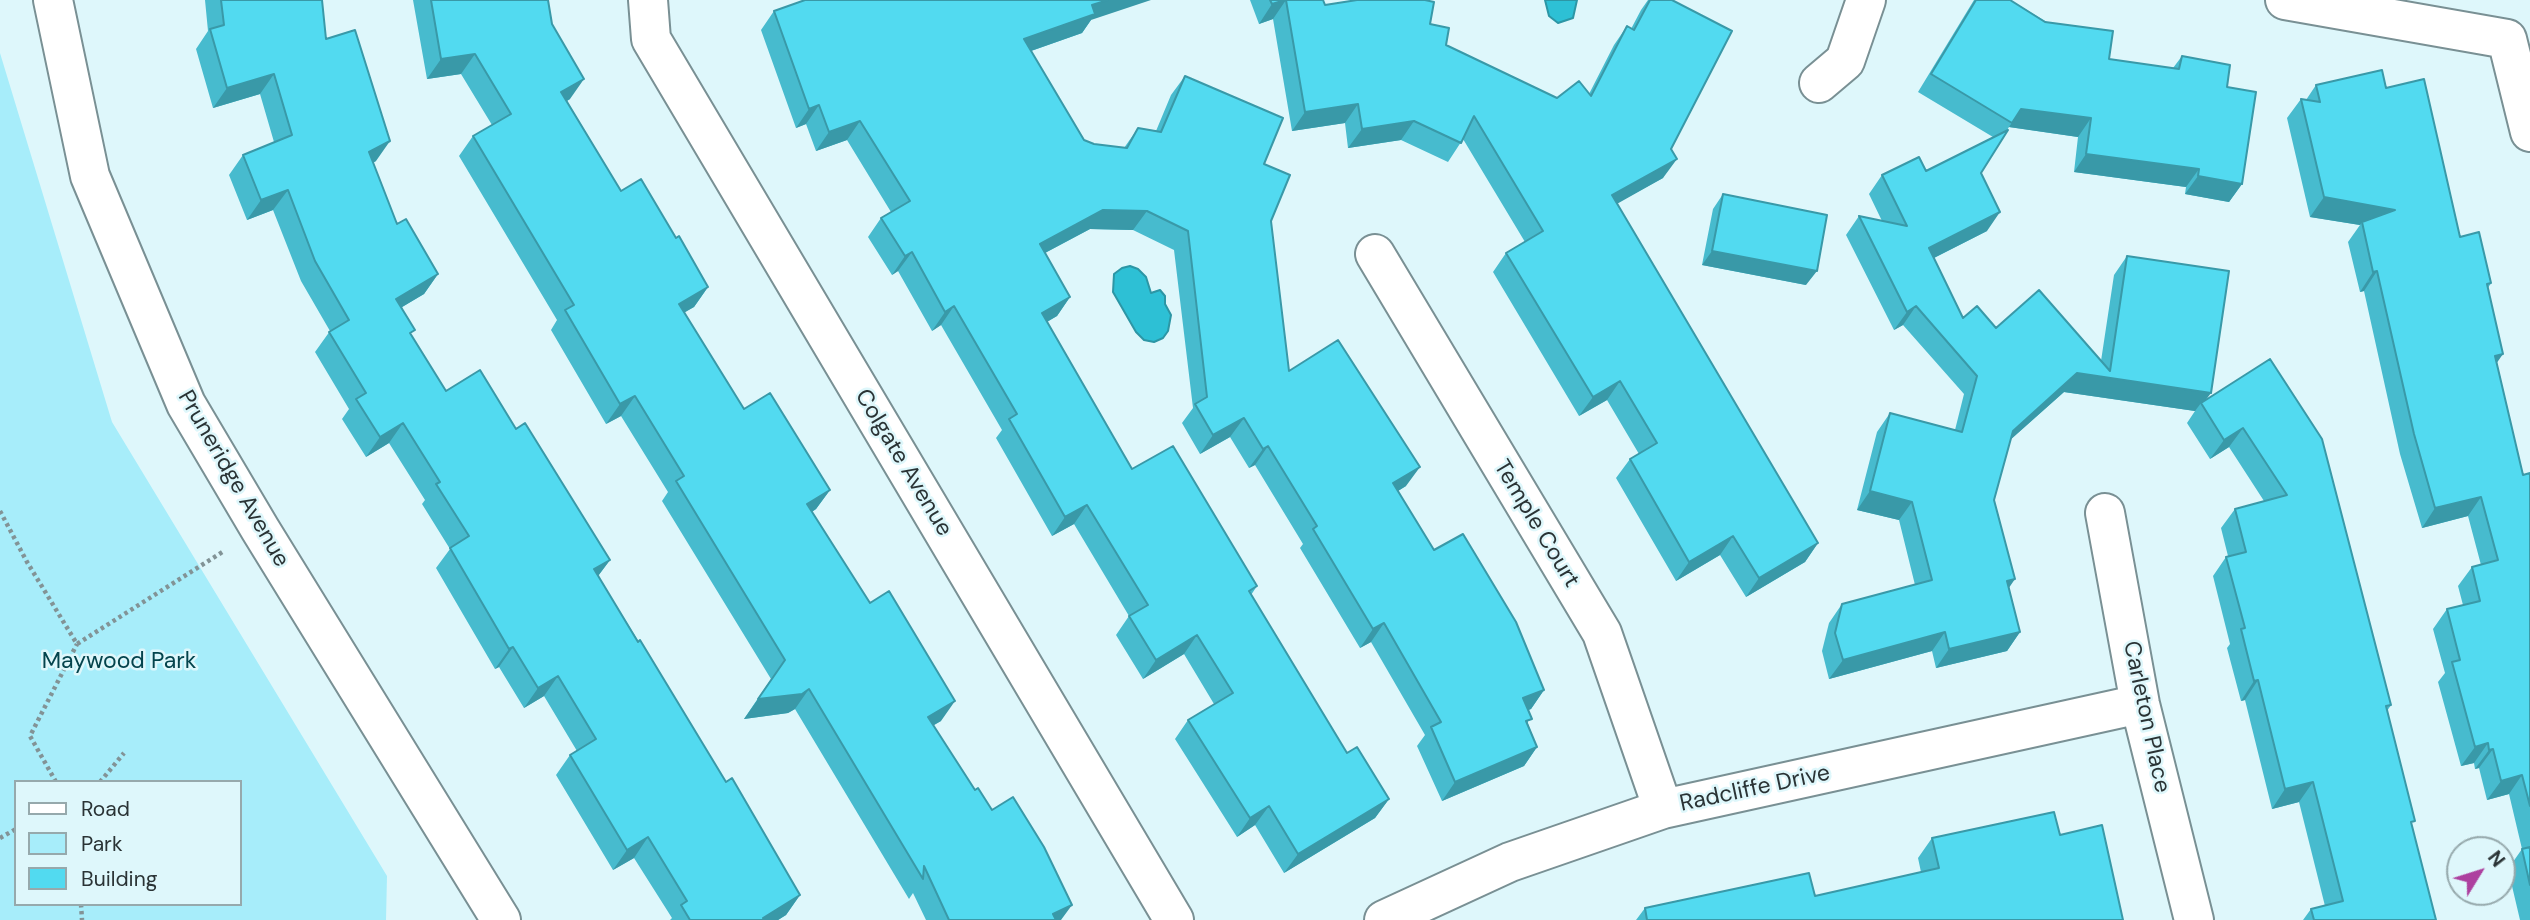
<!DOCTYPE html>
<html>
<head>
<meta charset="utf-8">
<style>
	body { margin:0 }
	#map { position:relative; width:2530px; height:920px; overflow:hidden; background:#def7fb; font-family:"DM Sans",sans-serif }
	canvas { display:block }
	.legend { position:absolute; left:14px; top:780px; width:228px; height:126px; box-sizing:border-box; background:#def7fb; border:2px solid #96a9ac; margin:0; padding:9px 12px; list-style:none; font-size:21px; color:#2a3335 }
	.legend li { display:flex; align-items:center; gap:14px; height:35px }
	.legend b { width:35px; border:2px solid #96a9ac }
	.north { position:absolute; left:2446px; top:836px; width:70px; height:70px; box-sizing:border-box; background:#def7fb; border:2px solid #96a9ac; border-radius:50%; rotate:52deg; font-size:19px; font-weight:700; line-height:28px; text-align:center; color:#2a3335 }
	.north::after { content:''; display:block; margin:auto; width:24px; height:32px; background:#ad409f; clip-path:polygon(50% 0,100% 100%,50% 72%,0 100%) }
</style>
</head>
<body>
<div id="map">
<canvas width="2530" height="920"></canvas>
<ul class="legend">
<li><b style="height:9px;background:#fff"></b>Road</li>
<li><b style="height:19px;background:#a7edfa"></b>Park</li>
<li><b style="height:19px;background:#52daf0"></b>Building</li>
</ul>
<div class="north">N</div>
</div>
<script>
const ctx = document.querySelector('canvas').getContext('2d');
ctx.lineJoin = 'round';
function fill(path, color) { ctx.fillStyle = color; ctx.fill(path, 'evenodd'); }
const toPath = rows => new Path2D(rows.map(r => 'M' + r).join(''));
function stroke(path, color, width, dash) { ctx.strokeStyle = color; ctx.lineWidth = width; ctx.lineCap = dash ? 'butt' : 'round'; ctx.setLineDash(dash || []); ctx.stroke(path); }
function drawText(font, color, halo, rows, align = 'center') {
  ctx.font = font + ' "DM Sans",sans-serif'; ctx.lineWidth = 5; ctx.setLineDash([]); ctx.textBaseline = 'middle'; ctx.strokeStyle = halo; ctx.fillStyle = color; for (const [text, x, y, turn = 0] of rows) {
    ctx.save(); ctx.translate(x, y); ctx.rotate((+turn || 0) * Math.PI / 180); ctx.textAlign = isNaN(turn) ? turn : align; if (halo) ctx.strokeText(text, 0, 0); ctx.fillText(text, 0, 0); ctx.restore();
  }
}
const green = toPath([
	[0,53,112,422,387,876,386,920,0,920],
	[16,782,240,782,240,904,16,904]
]);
const water = toPath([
	[1545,0,1577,0,1573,18,1558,23,1549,16,1545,0],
	[1130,266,1138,269,1146,277,1151,293,1160,290,1165,296,1165,304,1171,315,1168,331,1163,338,1154,342,1144,340,1136,332,1113,292,1114,274,1122,268,1130,266]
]);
const path = toPath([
	[0,511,27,562,77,644,224,551],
	[56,782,30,736,77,644],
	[100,782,124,753],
	[0,838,16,829],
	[81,904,82,920]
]);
const minor = toPath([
	[648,0,651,39,1174,920],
	[2285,0,2507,39,2530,132],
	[1819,83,1845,61,1866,0],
	[1375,254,1602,633,1663,809],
	[2105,513,2140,704,2194,920],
	[1384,920,1510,862,1663,809,2140,704]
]);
const major = toPath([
	[53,0,90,176,186,404,260,529,501,920]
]);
const wall = toPath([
	[205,0,322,0,326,39,376,161,373,163,397,224,438,274,424,294,402,307,411,336,446,391,516,429,610,560,598,576,726,782,800,895,786,915,778,920,670,920,672,918,634,858,613,870,556,775,570,755,577,751,544,696,524,708,499,667,495,669,436,568,450,549,422,504,425,500,389,443,366,457,342,419,349,409,315,352,330,331,301,281,273,210,247,220,229,175,243,155,274,142,260,94,213,108,196,49,208,31],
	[413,0,548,0,552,24,570,99,567,101,621,191,676,238,708,287,694,307,684,312,744,409,830,490,816,509,812,512,941,721,933,725,975,790,1061,920,926,920,913,893,909,899,795,709,788,713,744,719,771,679,662,501,668,492,621,416,606,424,551,330,557,320,459,156,473,136,492,125,461,74,427,79],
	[1250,0,1323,0,1325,5,1430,24,1446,45,1557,98,1589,94,1614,45,1627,26,1631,29,1641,10,1648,0,1672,0,1671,149,1663,178,1617,203,1818,543,1805,562,1746,597,1720,555,1676,581,1616,478,1630,459,1639,454,1607,400,1579,416,1493,272,1506,253,1525,242,1463,139,1448,162,1401,140,1348,148,1345,123,1292,131,1273,19,1259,24],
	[1974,0,2010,0,2109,59,2173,68,2182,56,2227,87,2242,184,2229,202,2185,194,2186,187,2074,172,2078,137,2009,127,1981,173,1987,231,1934,258,1963,318,2101,361,2114,275,2127,256,2206,400,2270,359,2391,705,2387,711,2412,826,2436,920,2303,920,2311,909,2325,906,2299,802,2272,809,2245,700,2241,701,2227,648,2230,644,2213,576,2226,557,2228,556,2221,528,2235,509,2264,501,2229,447,2210,459,2187,423,2195,411,2064,392,2010,440,1994,500,2009,588,2020,632,2007,651,1936,668,1932,651,1829,679,1822,651,1829,623,1842,604,1915,585,1899,520,1857,510,1877,432,1890,413,1955,430,1964,394,1903,325,1894,330,1846,235,1859,216,1882,221,1869,194,1882,175,1926,171,1993,137,1918,92],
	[774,11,1091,20,1082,33,1031,51,1084,140,1094,144,1124,148,1138,128,1156,131,1171,95,1185,76,1264,164,1289,371,1406,486,1398,491,1434,550,1544,690,1531,709,1528,710,1528,724,1537,747,1524,766,1442,801,1417,746,1425,735,1371,642,1360,648,1300,548,1303,544,1255,465,1249,468,1230,437,1200,454,1182,423,1193,408,1174,250,1133,230,1090,229,1045,253,1070,297,1057,316,1047,322,1132,469,1257,586,1251,595,1347,753,1389,799,1375,818,1284,873,1255,825,1237,837,1175,739,1188,720,1214,704,1184,654,1143,679,1116,635,1129,616,1074,524,1052,536,996,438,1002,430,941,325,932,331,898,271,892,275,868,237,881,218,891,212,847,140,816,151,806,124,796,128,761,30],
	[2316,85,2386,88,2460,237,2491,283,2488,288,2497,363,2523,475,2530,473,2530,920,2520,920,2508,869,2522,849,2509,794,2487,800,2479,768,2475,769,2474,763,2461,766,2438,682,2445,673,2433,629,2447,609,2463,605,2458,586,2472,567,2481,565,2468,516,2422,528,2400,454,2364,291,2360,292,2348,242,2360,225,2310,217,2287,118,2301,99,2306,100],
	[1723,194,1806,285,1702,265,1713,209],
	[2060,835,2123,920,1636,920,1645,908,1815,896,1921,872,1918,858,1932,838]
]);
const shadedWall = toPath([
	[1108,0,1151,0,1091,20,1082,33,1011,58,1024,39,1092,5],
	[1286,0,1273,19,1259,24,1272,4],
	[475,54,461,74,427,79,441,59],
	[274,74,260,94,213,108,227,88],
	[584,79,570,99,547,112,561,92],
	[1358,104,1345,123,1292,131,1305,112],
	[819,105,806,124,796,128,809,109],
	[2021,109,2091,118,2078,137,2009,127],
	[860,121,847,140,816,151,829,132],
	[1414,121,1401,140,1348,148,1362,129],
	[390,141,376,161,355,172,369,152],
	[2086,154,2199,169,2186,187,2074,172],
	[1677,159,1663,178,1599,214,1612,195],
	[2198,176,2242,184,2229,202,2185,194],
	[288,190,273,210,247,220,261,200],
	[2324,197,2395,210,2362,222,2360,225,2310,217],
	[1103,210,1147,211,1133,230,1090,229,1026,263,1040,244],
	[2000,212,1987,231,1916,267,1929,248],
	[1712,251,1817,271,1806,285,1702,265],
	[912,252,898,271,892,275,905,256],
	[2377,271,2364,291,2360,292,2373,272],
	[438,274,424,294,382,319,396,299],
	[708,287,694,307,665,324,679,304],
	[1070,297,1057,316,1029,332,1042,313],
	[954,306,941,325,932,331,945,312],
	[1916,306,1903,325,1894,330,1907,312],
	[2503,354,2489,374,2495,356],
	[2077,373,2211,393,2202,405,2201,403,2195,411,2064,392,2000,449,2013,431],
	[1620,381,1607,400,1579,416,1593,397],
	[635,396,621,416,606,424,620,404],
	[1244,418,1230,437,1200,454,1213,435],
	[403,423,389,443,366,457,380,437],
	[2243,428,2229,447,2210,459,2224,440],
	[1268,446,1255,465,1249,468,1263,449],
	[1420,467,1406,486,1380,502,1393,483],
	[830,490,816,509,793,524,807,504],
	[1870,491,1912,502,1899,520,1857,510],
	[2481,497,2468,516,2422,528,2435,508],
	[1087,505,1074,524,1052,536,1065,517],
	[1733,536,1720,555,1676,581,1689,562],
	[1818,543,1805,562,1746,597,1759,578],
	[610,560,595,580,594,569],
	[2015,579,2002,598,2007,581],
	[1384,623,1371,642,1360,648,1373,629],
	[1945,632,1932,651,1829,679,1843,660],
	[2020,632,2007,651,1936,668,1949,649],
	[1197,635,1184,654,1143,679,1156,660],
	[513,647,499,667,495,669,509,649],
	[558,676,544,696,524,708,538,688],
	[2258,680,2245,700,2241,701,2254,681],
	[809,689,795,709,788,713,744,719,758,699],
	[1544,690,1531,709,1510,718,1523,698],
	[955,701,941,721,914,737,928,717],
	[2488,743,2474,763,2461,766,2475,747],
	[1537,747,1524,766,1442,801,1455,782],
	[2493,749,2479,768,2475,769,2489,750],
	[2522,775,2509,794,2487,800,2501,781],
	[2313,782,2299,802,2272,809,2285,789],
	[1389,799,1375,818,1284,873,1298,854],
	[1269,806,1255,825,1237,837,1250,818],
	[648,837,634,858,613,870,627,850],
	[800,895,786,915,778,920,761,920,763,918],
	[1072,905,1061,920,1049,920,1053,914]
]);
const building = toPath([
	[221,0,322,0,326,39,355,30,390,141,369,152,397,224,406,219,438,274,396,299,415,330,410,333,446,391,480,370,516,429,525,423,610,560,594,569,638,642,640,640,726,782,732,778,800,895,763,918,764,920,690,920,681,905,687,901,648,837,627,850,570,755,596,739,558,676,538,688,513,647,509,649,450,548,469,536,436,484,440,482,403,423,380,437,356,399,366,393,329,332,349,320,315,261,288,190,261,200,243,155,292,135,274,74,227,88,210,29,224,25,221,0],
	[431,0,548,0,552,24,584,79,561,92,621,191,641,179,676,238,679,236,708,287,679,304,744,409,770,393,830,490,807,504,870,603,889,591,955,701,928,717,975,790,978,788,992,810,1013,797,1044,847,1072,905,1053,914,1056,920,949,920,924,866,923,879,809,689,802,694,758,699,785,660,676,481,684,476,635,396,620,404,565,310,574,305,473,136,511,114,475,54,441,59,431,0],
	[805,0,1108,0,1092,5,1095,14,1024,39,1084,140,1094,144,1127,148,1138,128,1161,132,1185,76,1283,118,1264,164,1290,175,1271,221,1289,371,1338,340,1420,467,1393,483,1434,550,1463,534,1516,622,1544,690,1523,698,1532,719,1526,721,1537,747,1455,782,1431,727,1441,722,1384,623,1373,629,1313,529,1317,526,1268,446,1263,449,1244,418,1213,435,1195,404,1207,397,1188,231,1147,211,1103,210,1040,244,1070,297,1042,313,1132,469,1173,446,1257,586,1249,591,1347,753,1357,747,1389,799,1298,854,1269,806,1250,818,1188,720,1233,693,1197,635,1156,660,1129,616,1148,605,1087,505,1065,517,1009,419,1017,414,954,306,945,312,912,252,905,256,881,218,910,201,860,121,829,132,819,105,809,109,774,11,805,0],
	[1270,0,1285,0,1272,4,1270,0],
	[1286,0,1323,0,1325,5,1357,0,1425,0,1434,2,1430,24,1449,28,1446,45,1557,98,1579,81,1591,96,1627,26,1634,30,1650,0,1672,0,1732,31,1671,149,1677,159,1612,195,1818,543,1759,578,1733,536,1689,562,1630,459,1657,443,1620,381,1593,397,1506,253,1543,231,1474,116,1461,143,1414,121,1362,129,1358,104,1305,112,1286,0],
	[1976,0,2010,0,2045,22,2113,31,2109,59,2179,69,2182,56,2230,65,2227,87,2256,92,2242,184,2198,176,2199,169,2086,154,2091,118,2021,109,2012,123,1931,74,1976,0],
	[2382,70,2386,88,2424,79,2460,237,2479,232,2491,283,2487,284,2503,354,2495,356,2523,475,2530,473,2530,806,2522,775,2501,781,2493,749,2489,750,2488,743,2475,747,2452,662,2460,660,2447,609,2480,601,2472,567,2498,560,2481,497,2435,508,2414,434,2377,271,2373,272,2362,222,2395,210,2324,197,2301,99,2320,102,2316,85,2382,70],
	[2008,130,1981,173,2000,212,1929,248,1963,318,1977,306,1996,328,2039,290,2110,371,2127,256,2229,271,2211,393,2077,373,2013,431,1994,500,2015,579,2007,581,2020,632,1949,649,1945,632,1843,660,1835,633,1842,604,1932,580,1912,502,1870,491,1890,413,1962,432,1977,376,1916,306,1907,312,1859,216,1907,226,1882,175,1919,157,1926,171,2008,130],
	[1723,194,1827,215,1817,271,1712,251,1723,194],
	[2270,359,2322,439,2391,705,2386,706,2415,821,2411,822,2436,920,2314,920,2311,909,2343,901,2313,782,2285,789,2258,680,2254,681,2241,629,2245,628,2226,557,2246,552,2235,509,2287,495,2243,428,2224,440,2201,403,2270,359],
	[2054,812,2060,835,2102,825,2123,920,1647,920,1645,908,1809,873,1815,896,1939,868,1932,838,2054,812],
	[2530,847,2530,885,2522,849,2530,847]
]);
const streetNames = [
	["Colgate Avenue",903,463,59],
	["Pruneridge Avenue",233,479,60],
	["Temple Court",1536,524,59],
	["Carleton Place",2146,717,78],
	["Radcliffe Drive",1755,789,-12]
];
const parkNames = [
	["Maywood Park",119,662]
];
fill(green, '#a7edfa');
fill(water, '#2dc0d5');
stroke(water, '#2c96a5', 2);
stroke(minor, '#799094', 42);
stroke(major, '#799094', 42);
stroke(path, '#829396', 4.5, [3.5, 3.5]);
stroke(minor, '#fff', 38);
stroke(major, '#fff', 38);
fill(wall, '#47bbce');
fill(shadedWall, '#3999a8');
fill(building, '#52daf0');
stroke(building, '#3999a8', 2);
drawText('23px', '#2a3335', '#def7fb', streetNames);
drawText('23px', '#04444d', '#def7fb', parkNames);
</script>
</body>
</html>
